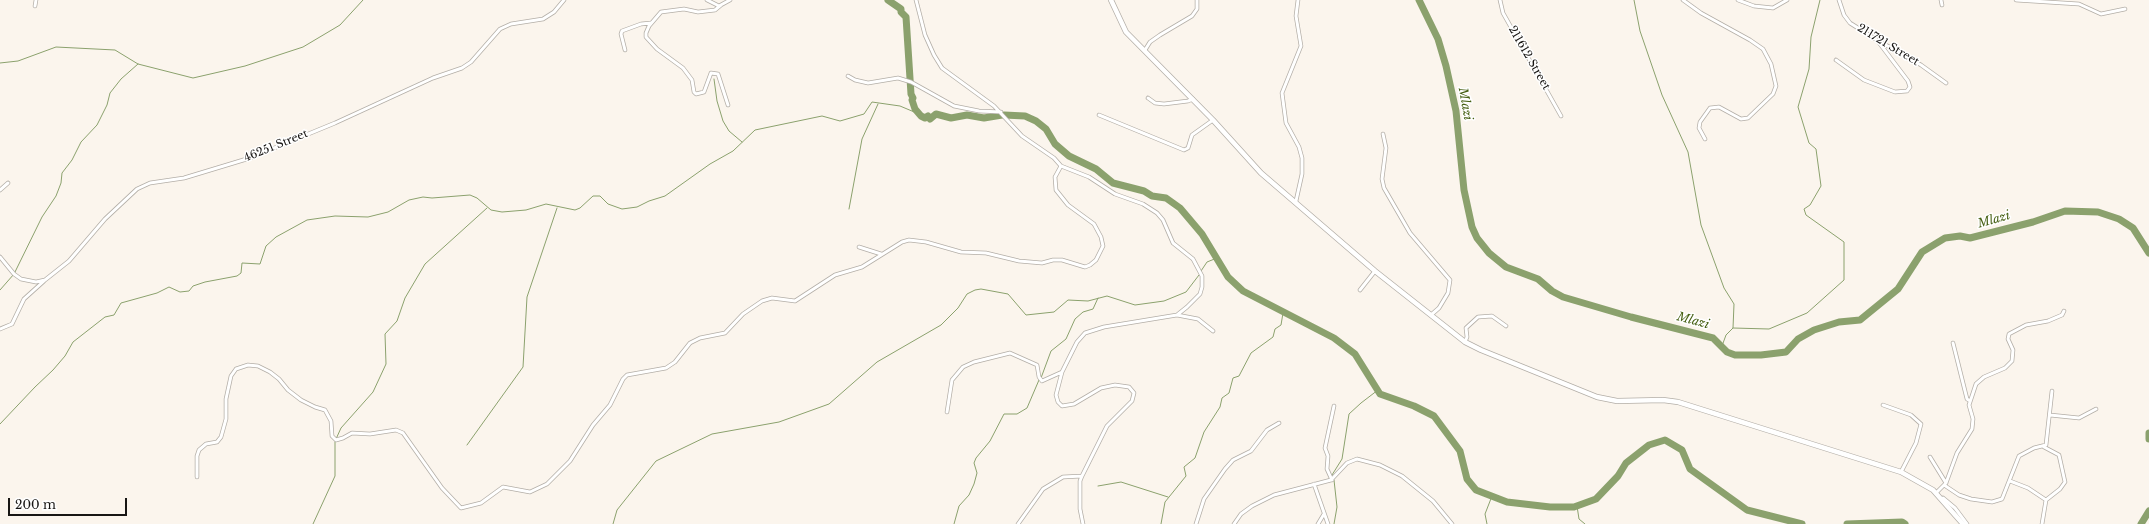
<!DOCTYPE html>
<html>
<head>
<meta charset="utf-8">
<style>
	body { margin:0 }
	#map { position:relative; width:2149px; height:524px; overflow:hidden; background:#fbf5ed; font-family:"Libre Baskerville",serif }
	canvas { display:block }
	.scale { position:absolute; left:8px; top:498px; width:119px; height:18px; box-sizing:border-box; border:2px solid #181614; border-top:0; padding-left:5px; font-size:12px; line-height:14px; white-space:nowrap; color:#181614; -webkit-text-stroke:3px #fff; paint-order:stroke }
</style>
</head>
<body>
<div id="map">
<canvas width="2149" height="524"></canvas>
<div class="scale">200 m</div>
</div>
<script>
const ctx = document.querySelector('canvas').getContext('2d');
ctx.lineJoin = 'round';
const toPath = rows => new Path2D(rows.map(r => 'M' + r).join(''));
function stroke(path, color, width, dash) { ctx.strokeStyle = color; ctx.lineWidth = width; ctx.lineCap = dash ? 'butt' : 'round'; ctx.setLineDash(dash || []); ctx.stroke(path); }
function drawText(font, color, halo, rows, align = 'center') {
  ctx.font = font + ' "Libre Baskerville",serif'; ctx.lineWidth = 3; ctx.setLineDash([]); ctx.textBaseline = 'middle'; ctx.strokeStyle = halo; ctx.fillStyle = color; for (const [text, x, y, turn = 0] of rows) {
    ctx.save(); ctx.translate(x, y); ctx.rotate((+turn || 0) * Math.PI / 180); ctx.textAlign = isNaN(turn) ? turn : align; if (halo) ctx.strokeText(text, 0, 0); ctx.fillText(text, 0, 0); ctx.restore();
  }
}
const stream = toPath([
	[1634,0,1640,31,1662,95,1688,152,1701,225,1724,288,1734,304,1733,328,1726,335,1722,346],
	[0,63,18,61,56,47,115,50,138,64,193,78,245,66,303,47,340,25,363,0],
	[714,79,717,101,723,121,729,131,742,142],
	[849,209,862,139,878,104],
	[1201,271,1207,262,1217,258],
	[0,290,14,274,42,217,56,196,61,183,62,173,72,160,81,142,97,125,107,105,110,93,121,79,138,64],
	[1733,328,1769,329,1807,313,1844,280,1844,242,1806,215,1804,209,1810,205,1821,186,1816,149,1809,143,1798,107,1809,69,1811,37,1820,0],
	[1041,378,1051,351,1066,339,1075,319,1083,312,1093,309,1098,298],
	[0,424,35,387,53,370,65,356,73,342,105,317,114,315,121,303,157,293,169,287,180,292,189,291,193,286,205,282,237,276,241,273,242,263,260,264,266,246,276,237,307,220,335,216,368,217,388,212,409,200,423,197,432,198,470,195,477,198,491,210,502,212,526,210,546,204,575,210,580,208,593,196,600,196,608,204,622,209,637,207,649,201,665,196,710,164,733,151,755,130,822,116,840,121,864,114,872,102,900,106,919,114],
	[336,439,341,428,373,392,386,364,385,334,397,321,405,298,425,264,487,208],
	[467,445,523,367,527,297,557,208],
	[1332,475,1342,459,1349,414,1361,403,1378,390],
	[1334,480,1337,507,1334,524],
	[1098,486,1121,482,1168,497],
	[1577,506,1579,519,1585,524],
	[313,524,335,476,335,442],
	[613,524,617,510,656,461,712,434,779,422,829,404,877,362,941,325,958,308,967,294,975,290,981,289,1008,294,1026,315,1054,312,1068,300,1088,301,1107,296,1135,305,1164,301,1186,292,1199,275],
	[954,524,959,506,969,495,974,484,977,473,974,463,976,458,990,441,1004,414,1017,414,1027,408,1039,380],
	[1161,524,1165,502,1186,476,1184,467,1195,458,1204,432,1220,407,1222,398,1229,393,1233,378,1239,376,1251,353,1273,337,1275,329,1281,325,1283,313],
	[1487,524,1485,514,1492,496]
]);
const river = toPath([
	[888,0,901,9,901,12,906,17,911,94,913,98,912,100,915,109,921,116,925,118,928,116,930,119,936,114,951,118,967,115,984,118,1002,115],
	[1419,0,1438,39,1446,66,1456,111,1464,190,1472,227,1477,238,1489,253,1506,267,1538,279,1552,291,1563,297,1631,317,1713,338,1727,352,1735,355,1761,355,1786,352,1798,339,1814,330,1839,322,1860,320,1898,289,1922,252,1945,238,1960,236,1970,238,2033,222,2065,211,2098,212,2119,219,2133,228,2149,253],
	[1004,115,1025,116,1036,121,1046,129,1055,144,1069,156,1096,169,1113,183,1144,191,1152,196,1166,198,1180,208,1202,234,1228,277,1243,291,1334,338,1355,354,1380,394,1414,406,1434,416,1460,451,1467,479,1476,490,1507,502,1550,507,1574,507,1596,499,1618,476,1626,463,1649,445,1665,440,1682,450,1690,469,1747,510,1802,524],
	[2149,433,2149,439],
	[1847,524,1902,522,1905,524],
	[2141,524,2149,511]
]);
const street = toPath([
	[707,0,719,6,730,0],
	[916,0,925,35,934,55,942,68,994,106,1022,136,1054,158,1061,166,1089,177,1115,194,1143,204,1157,213,1163,220,1173,243,1193,259,1202,276,1202,287,1200,294,1187,307,1177,315,1104,327,1085,333,1077,342,1062,372,1056,395,1058,402,1062,406,1074,404,1101,388,1115,385,1129,387,1134,393,1132,401,1107,426,1082,476,1080,481,1080,509,1083,524],
	[1500,0,1503,13,1561,116],
	[1683,0,1701,13,1750,40,1763,49,1771,64,1776,86,1773,94,1748,118,1741,119,1719,107,1710,108,1700,122,1699,128,1705,139],
	[1738,0,1754,6,1773,8,1787,0],
	[1839,0,1844,15,1850,23,1877,40,1921,65,1946,83],
	[1941,0,1942,5],
	[2016,0,2079,4,2101,14,2125,9],
	[721,5,715,10,698,12,684,9,661,12,649,26,646,33,646,37,657,49,683,68,692,80,694,92,696,94,704,92,711,73,718,74,728,105],
	[35,6,36,0],
	[625,50,621,34,622,31,641,24,651,23],
	[1145,50,1150,42,1160,35,1192,16,1197,9,1197,0],
	[1836,60,1864,80,1895,92,1907,91,1910,87,1908,81,1877,40],
	[848,76,855,80,868,83,898,78,911,82,954,106,979,111,1001,112],
	[1148,98,1155,103,1164,104,1188,101,1193,99],
	[1099,115,1184,150,1188,148,1192,135,1213,120],
	[1383,134,1386,148,1382,179,1384,188,1410,233,1450,280,1448,293,1439,308,1431,315],
	[0,190,8,183],
	[1296,201,1302,174,1302,158,1299,147,1286,123,1282,93,1301,46,1296,16,1298,0],
	[859,247,881,254],
	[0,257,14,274,21,279,36,282,45,280,69,261,105,219,137,189,150,183,184,178,250,158,335,123,433,78,462,68,471,62,500,29,511,24,543,19,554,12,564,0],
	[1360,290,1375,271],
	[1177,315,1198,319,1213,331],
	[0,329,12,324,24,299,44,281],
	[1465,342,1467,337,1466,328,1478,317,1492,316,1506,326],
	[1953,343,1967,399,1970,401],
	[1883,405,1911,415,1921,424,1916,443,1901,472],
	[947,412,952,380,963,367,974,362,1010,353,1037,365,1039,377,1042,381,1062,372],
	[2050,415,2079,418,2096,409],
	[1930,457,1946,483],
	[197,477,197,456,199,450,206,444,217,442,221,437,226,419,226,399,231,376,236,369,248,365,258,366,270,372,279,379,288,390,301,400,315,407,325,410,331,421,332,436,336,440,343,438,352,433,370,434,396,430,403,433,442,488,461,508,481,503,503,487,530,492,547,484,570,461,593,425,610,405,623,379,627,375,666,368,675,362,690,343,700,338,725,333,743,314,762,301,772,298,795,301,835,275,862,267,902,242,909,240,926,242,961,252,986,253,1019,261,1042,263,1053,260,1062,260,1085,267,1090,265,1096,260,1103,246,1101,237,1094,224,1068,205,1056,190,1055,177,1061,166],
	[1332,480,1327,469,1328,456,1325,448,1334,406],
	[2010,481,2028,488,2046,500],
	[1314,484,1328,524],
	[1944,485,1959,495,1971,499,1992,502,2002,499,2019,456,2034,448,2046,445,2052,391],
	[1936,493,1946,483,1957,453,1972,429,1973,419,1969,405,1976,384,1984,377,2005,368,2012,361,2013,350,2008,339,2009,334,2026,325,2048,321,2062,315,2064,311],
	[1943,498,1955,508,1967,524],
	[1018,524,1043,489,1063,477,1082,476],
	[1196,524,1204,499,1225,469,1233,460,1251,451,1267,430,1279,423],
	[1234,524,1241,514,1252,506,1274,495,1331,480,1347,463,1357,459,1380,465,1402,476,1433,501,1452,524],
	[1318,524,1324,514],
	[2042,524,2046,500,2060,489,2065,482,2059,455,2044,447]
]);
const secondary = toPath([
	[1111,0,1126,32,1213,120,1261,173,1375,271,1465,342,1481,350,1597,397,1617,401,1663,400,1678,402,1901,472,1933,490,1963,524]
]);
const streetNames = [
	["211721 Street",1888,45,31],
	["211612 Street",1529,58,60],
	["46251 Street",276,146,-22]
];
const waterNames = [
	["Mlazi",1465,104,80],
	["Mlazi",1994,220,-16],
	["Mlazi",1693,321,15]
];
stroke(stream, '#8ba16d', 1);
stroke(river, '#8ba16d', 7);
stroke(street, '#b3aea7', 4.5);
stroke(secondary, '#b3aea7', 6);
stroke(street, '#fff', 3);
stroke(secondary, '#fff', 4.5);
drawText('11px', '#181614', '#fff', streetNames);
drawText('italic 12px', '#466013', '#fff', waterNames);
</script>
</body>
</html>
